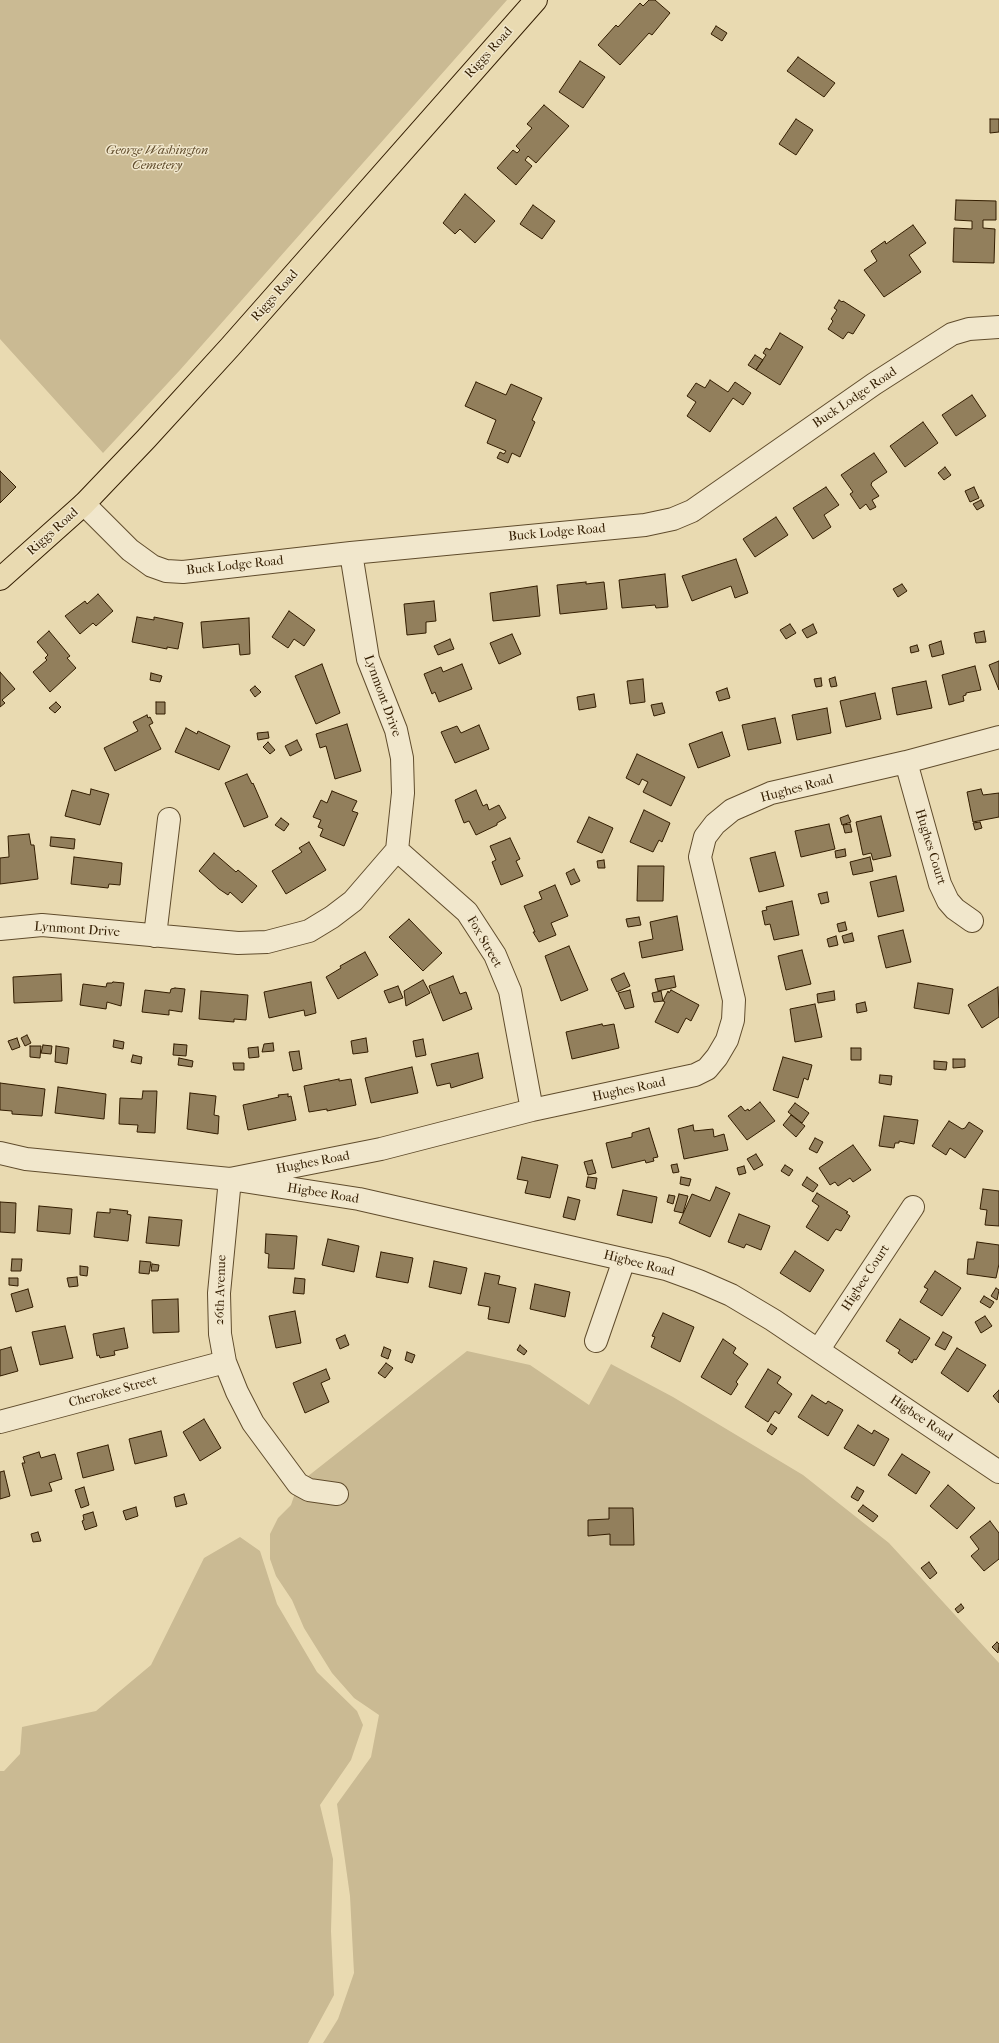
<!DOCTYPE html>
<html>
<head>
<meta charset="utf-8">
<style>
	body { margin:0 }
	canvas { display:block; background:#e9dab1 }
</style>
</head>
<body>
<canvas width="999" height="2043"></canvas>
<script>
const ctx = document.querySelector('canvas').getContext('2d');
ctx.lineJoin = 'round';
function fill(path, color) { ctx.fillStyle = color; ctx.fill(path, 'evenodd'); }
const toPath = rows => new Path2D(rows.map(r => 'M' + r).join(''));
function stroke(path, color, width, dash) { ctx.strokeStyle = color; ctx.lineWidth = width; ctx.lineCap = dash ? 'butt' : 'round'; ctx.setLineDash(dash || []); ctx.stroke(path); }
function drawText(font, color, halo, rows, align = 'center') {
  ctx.font = font + ' "IM FELL French Canon",serif'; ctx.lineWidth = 3; ctx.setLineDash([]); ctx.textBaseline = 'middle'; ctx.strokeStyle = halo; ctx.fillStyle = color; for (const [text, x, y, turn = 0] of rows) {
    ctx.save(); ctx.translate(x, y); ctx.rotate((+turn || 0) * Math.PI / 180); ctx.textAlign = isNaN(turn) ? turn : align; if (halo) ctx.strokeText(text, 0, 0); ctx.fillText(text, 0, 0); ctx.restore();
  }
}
const green = toPath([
	[0,0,507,0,180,370,103,453,0,339],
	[467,1351,530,1365,589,1405,611,1364,673,1397,803,1475,889,1543,999,1663,999,2043,323,2043,338,2019,354,1973,350,1896,337,1804,371,1757,379,1715,354,1698,332,1673,304,1628,292,1600,276,1576,270,1559,270,1534,278,1518,291,1505,298,1484],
	[240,1537,260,1551,277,1604,317,1672,357,1711,363,1725,351,1760,320,1805,333,1859,331,1931,334,1995,308,2043,0,2043,0,1771,4,1771,20,1754,22,1727,96,1711,151,1665,204,1558]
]);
const building = toPath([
	[649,0,655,0,670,13,652,35,649,33,620,65,598,45,616,25,618,27,640,3,643,6,649,0],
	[716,26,727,33,722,41,711,34,716,26],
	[798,57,835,83,824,97,787,71,798,57],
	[580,61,605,77,583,108,559,92,580,61],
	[544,105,569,126,536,163,528,156,525,160,532,166,516,185,497,168,513,150,517,153,520,150,516,146,532,128,527,124,544,105],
	[796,119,813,130,796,155,779,144,796,119],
	[990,119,999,119,999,132,990,133,990,119],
	[465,194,495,221,475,243,460,229,455,234,443,223,465,194],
	[956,200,996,201,996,220,983,220,983,228,995,229,994,263,953,262,954,228,972,229,972,221,955,220,956,200],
	[533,205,555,221,542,239,520,224,533,205],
	[913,225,926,243,909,255,921,272,884,297,864,270,877,261,871,251,885,241,886,244,913,225],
	[839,300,842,302,843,301,865,315,853,334,848,332,843,339,828,329,833,321,831,319,837,310,834,308,839,300],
	[780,333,803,347,780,385,756,370,766,355,763,353,766,348,770,350,780,333],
	[755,355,763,360,756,370,748,365,755,355],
	[710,380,728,392,735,382,751,393,743,405,733,398,710,432,687,416,696,402,687,396,696,383,705,388,710,380],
	[476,382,506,395,511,384,542,398,532,420,535,422,520,457,512,453,508,463,497,458,500,452,504,454,506,451,487,443,496,420,465,406,476,382],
	[972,395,986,416,956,436,942,415,972,395],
	[923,422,938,443,905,467,890,446,923,422],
	[874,453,887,472,872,482,871,485,879,496,872,500,876,507,870,510,866,504,860,509,850,494,853,492,841,475,874,453],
	[945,467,951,475,944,480,938,473,945,467],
	[0,471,16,487,0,503,0,471],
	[826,487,839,505,824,515,831,527,813,539,793,508,826,487],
	[974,487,979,498,970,502,965,491,974,487],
	[981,500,984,506,977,510,973,504,981,500],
	[776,517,788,535,755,557,743,539,776,517],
	[736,559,748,593,735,598,731,586,692,601,682,576,736,559],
	[665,574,668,607,656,608,655,605,622,608,619,580,665,574],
	[586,582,586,584,604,582,607,609,560,614,557,585,586,582],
	[902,584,907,591,898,597,893,589,902,584],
	[537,586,540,616,493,621,490,593,537,586],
	[98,594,113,611,96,626,93,623,80,634,65,616,85,601,87,604,98,594],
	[434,601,436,621,426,622,426,633,407,635,404,604,434,601],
	[289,611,315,630,304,646,294,639,288,648,272,637,289,611],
	[137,617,154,620,154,617,183,623,178,649,167,647,167,649,132,642,137,617],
	[249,618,250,654,240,655,239,644,203,648,201,622,249,618],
	[790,624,796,633,786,639,780,630,790,624],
	[813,624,817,633,807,638,802,630,813,624],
	[49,631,70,656,67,658,76,668,50,692,33,672,47,660,45,658,48,655,37,642,49,631],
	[984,631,986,642,976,643,974,633,984,631],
	[512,634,521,654,499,664,490,643,512,634],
	[450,639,454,649,438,655,434,646,450,639],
	[941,641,944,654,932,657,929,645,941,641],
	[917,645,919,651,911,653,910,647,917,645],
	[999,661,999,690,989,665,999,661],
	[322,664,340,713,316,724,295,676,322,664],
	[462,664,472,689,439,702,435,692,432,694,424,674,441,667,443,672,462,664],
	[975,666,981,690,966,693,966,695,963,696,964,701,949,705,942,675,975,666],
	[0,672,15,689,2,700,5,703,0,707,0,672],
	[151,673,162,676,160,682,150,680,151,673],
	[835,677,837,686,831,687,829,679,835,677],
	[821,678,822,686,816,687,814,679,821,678],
	[643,679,645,702,630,704,627,681,643,679],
	[926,681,932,708,897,715,892,688,926,681],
	[255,686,261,692,255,697,250,690,255,686],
	[727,688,730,698,719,701,716,692,727,688],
	[875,693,881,719,846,727,840,701,875,693],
	[594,694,596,707,579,710,577,697,594,694],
	[56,702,61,707,55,713,49,708,56,702],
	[156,702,165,702,165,714,156,714,156,702],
	[662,703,665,713,654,716,651,705,662,703],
	[827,708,831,733,797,740,792,715,827,708],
	[147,715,148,718,150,717,153,723,149,725,161,749,115,771,104,748,138,731,133,722,147,715],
	[775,718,781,743,748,750,742,725,775,718],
	[347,724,361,771,335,779,326,746,320,748,316,734,347,724],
	[479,725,489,749,455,763,441,732,457,726,461,733,479,725],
	[186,728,197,734,198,731,230,746,219,770,175,752,186,728],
	[268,732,269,738,258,740,257,733,268,732],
	[722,732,730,756,698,768,689,744,722,732],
	[297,740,302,750,290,756,285,746,297,740],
	[268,742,275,750,270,754,263,747,268,742],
	[637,754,685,777,671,806,643,792,648,782,642,779,639,785,626,778,637,754],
	[247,774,252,784,253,783,268,817,244,827,225,783,247,774],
	[91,789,109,794,100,825,65,816,72,790,90,795,91,789],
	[981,789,983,795,999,793,999,817,973,822,967,792,981,789],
	[476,790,483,806,487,804,489,810,499,805,506,818,497,823,497,825,476,835,469,821,464,823,455,800,476,790],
	[332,791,357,801,352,811,358,813,344,846,320,836,323,829,318,827,321,820,313,817,321,800,327,803,332,791],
	[644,810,670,823,662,842,659,840,653,852,630,842,644,810],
	[848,815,851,822,842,825,840,818,848,815],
	[881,816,891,856,873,860,871,853,863,855,856,822,881,816],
	[589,817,613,828,602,853,577,842,589,817],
	[281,818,289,824,284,831,275,825,281,818],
	[980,822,982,828,975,830,973,823,980,822],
	[829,824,835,849,801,857,795,831,829,824],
	[850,824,852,832,845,833,843,825,850,824],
	[29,834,31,845,34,845,38,879,0,884,0,858,9,857,8,836,29,834],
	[51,837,75,839,74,849,50,846,51,837],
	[510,838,520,859,516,861,523,876,501,885,492,862,496,860,490,846,510,838],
	[309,842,326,870,286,894,272,871,302,852,299,848,309,842],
	[845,849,846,856,836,858,835,851,845,849],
	[775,852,784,886,759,892,750,858,775,852],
	[214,853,236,872,238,870,257,886,242,903,230,892,228,895,219,889,199,871,214,853],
	[74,857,122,863,120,885,109,884,108,888,71,884,74,857],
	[870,857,873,871,853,875,850,862,870,857],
	[604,860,605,868,598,868,597,861,604,860],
	[638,866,664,866,663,901,637,901,638,866],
	[574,869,580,881,571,885,566,873,574,869],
	[896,876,904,911,878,917,870,882,896,876],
	[555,885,568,916,551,923,556,935,539,942,533,932,535,932,524,906,542,899,539,892,555,885],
	[827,892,829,902,821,904,818,894,827,892],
	[792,901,799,935,774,940,770,924,765,925,762,911,767,910,766,907,792,901],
	[677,916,683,950,642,958,639,942,653,939,650,922,677,916],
	[639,917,641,925,628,927,626,919,639,917],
	[409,919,442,953,423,971,389,937,409,919],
	[845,922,847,930,839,932,837,924,845,922],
	[903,930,911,962,886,968,878,936,903,930],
	[852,933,854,941,844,943,842,936,852,933],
	[836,936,838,945,829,947,827,939,836,936],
	[569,946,588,990,561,1001,545,956,569,946],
	[802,950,811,984,786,990,778,956,802,950],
	[365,952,378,975,338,999,326,977,341,968,340,966,365,952],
	[624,973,630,986,617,992,611,979,624,973],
	[61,974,62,1001,14,1003,13,977,61,974],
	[453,976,460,994,466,992,472,1009,443,1021,429,986,453,976],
	[674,976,676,987,658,991,655,979,674,976],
	[423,980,430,993,406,1006,404,991,423,980],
	[113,982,124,983,121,1006,107,1002,106,1009,80,1005,83,984,106,987,107,983,112,983,113,982],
	[311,982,316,1013,305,1016,304,1010,269,1018,264,992,311,982],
	[918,983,953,989,949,1014,914,1008,918,983],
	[398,986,403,998,389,1003,384,991,398,986],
	[998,987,999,1017,982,1028,968,1005,998,987],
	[175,988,185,989,182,1012,169,1010,169,1015,142,1012,145,990,170,993,171,989,175,988],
	[630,990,634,1007,625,1009,618,993,630,990],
	[671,990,699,1005,691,1021,686,1018,678,1033,655,1022,665,1002,663,1001,668,991,669,993,671,990],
	[201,991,248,995,246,1020,234,1019,234,1022,199,1019,201,991],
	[661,991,663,1001,654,1002,652,993,661,991],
	[834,991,835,1000,818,1003,817,994,834,991],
	[865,1002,867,1011,857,1013,856,1004,865,1002],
	[815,1004,822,1037,795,1042,790,1009,815,1004],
	[602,1024,603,1026,614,1024,619,1048,572,1059,566,1032,602,1024],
	[27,1035,31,1043,25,1046,21,1038,27,1035],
	[17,1038,20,1047,12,1050,8,1041,17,1038],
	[366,1038,368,1052,353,1054,351,1041,366,1038],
	[423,1039,426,1055,416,1057,413,1041,423,1039],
	[114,1040,124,1042,123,1049,113,1047,114,1040],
	[273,1043,274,1051,262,1052,264,1044,273,1043],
	[174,1044,187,1045,186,1056,173,1055,174,1044],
	[43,1045,52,1046,51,1054,41,1053,43,1045],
	[30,1046,41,1046,40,1058,30,1057,30,1046],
	[56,1046,69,1048,67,1064,55,1062,56,1046],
	[258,1047,259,1057,249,1058,248,1048,258,1047],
	[851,1048,861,1048,861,1060,851,1060,851,1048],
	[299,1051,302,1069,293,1071,289,1052,299,1051],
	[478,1053,483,1078,451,1088,450,1083,437,1086,431,1064,478,1053],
	[133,1055,142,1057,141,1064,131,1062,133,1055],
	[783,1057,812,1065,808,1080,804,1078,798,1098,773,1090,783,1057],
	[179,1058,193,1061,192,1067,178,1065,179,1058],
	[953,1059,965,1059,965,1067,953,1068,953,1059],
	[934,1061,947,1062,946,1070,934,1069,934,1061],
	[233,1063,244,1063,244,1070,234,1070,233,1063],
	[412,1067,418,1093,371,1103,365,1078,412,1067],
	[880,1075,892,1076,891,1085,879,1083,880,1075],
	[339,1079,339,1081,351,1079,356,1105,327,1111,327,1109,309,1112,304,1086,339,1079],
	[0,1083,45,1089,42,1116,12,1114,12,1111,0,1110,0,1083],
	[58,1087,106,1094,104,1119,55,1113,58,1087],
	[143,1091,157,1091,155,1133,137,1132,138,1125,119,1124,120,1098,142,1099,143,1091],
	[190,1093,216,1096,214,1115,219,1116,218,1134,187,1129,190,1093],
	[288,1094,288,1097,291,1096,296,1120,248,1130,243,1105,279,1097,278,1095,288,1094],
	[760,1102,775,1121,747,1140,728,1116,741,1106,745,1111,748,1109,749,1111,760,1102],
	[795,1103,809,1113,802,1123,788,1112,795,1103],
	[791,1115,805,1126,796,1137,783,1125,791,1115],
	[884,1116,918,1120,914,1144,899,1141,899,1143,895,1143,894,1148,879,1146,884,1116],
	[949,1121,962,1129,965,1128,969,1122,983,1131,965,1158,950,1148,946,1155,932,1146,949,1121],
	[693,1125,694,1131,713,1129,714,1137,724,1134,728,1150,684,1159,678,1129,693,1125],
	[649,1128,658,1157,653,1158,654,1161,646,1163,645,1160,612,1168,606,1143,632,1137,632,1133,649,1128],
	[815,1138,823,1142,817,1153,809,1149,815,1138],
	[853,1145,871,1170,853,1182,850,1178,838,1186,835,1182,830,1185,819,1168,853,1145],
	[756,1154,763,1165,754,1170,747,1159,756,1154],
	[522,1157,558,1165,550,1198,525,1193,528,1181,517,1179,522,1157],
	[592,1160,596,1173,588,1175,584,1162,592,1160],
	[677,1164,679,1172,673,1173,671,1165,677,1164],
	[785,1165,793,1170,789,1176,781,1171,785,1165],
	[744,1166,746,1173,739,1175,737,1168,744,1166],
	[588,1177,597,1178,595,1189,586,1187,588,1177],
	[681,1177,691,1179,689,1186,680,1184,681,1177],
	[807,1177,818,1185,813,1192,802,1185,807,1177],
	[716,1187,730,1193,710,1237,679,1223,692,1194,710,1201,716,1187],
	[983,1189,999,1191,999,1226,985,1225,987,1210,980,1209,983,1189],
	[623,1190,657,1197,652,1223,617,1215,623,1190],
	[817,1193,848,1212,846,1213,850,1216,841,1231,836,1229,828,1241,806,1227,819,1206,812,1201,817,1193],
	[679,1194,688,1196,683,1213,674,1211,679,1194],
	[669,1195,675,1196,673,1204,667,1202,669,1195],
	[568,1197,580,1200,575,1220,563,1217,568,1197],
	[0,1202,16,1203,15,1233,0,1232,0,1202],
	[39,1206,72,1209,70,1234,37,1231,39,1206],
	[110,1209,128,1211,127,1214,131,1215,128,1241,94,1237,97,1212,110,1213,110,1209],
	[739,1214,770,1226,761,1250,746,1244,744,1248,728,1242,739,1214],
	[149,1217,182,1220,179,1246,146,1243,149,1217],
	[266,1234,297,1236,294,1269,268,1268,269,1254,265,1253,266,1234],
	[328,1239,359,1246,354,1272,322,1265,328,1239],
	[977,1242,999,1245,999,1264,996,1278,967,1274,968,1259,974,1259,977,1242],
	[795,1251,824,1270,810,1292,780,1273,795,1251],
	[381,1252,413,1258,408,1283,376,1277,381,1252],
	[12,1259,22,1259,21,1271,11,1271,12,1259],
	[140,1261,151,1262,149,1274,139,1273,140,1261],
	[434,1261,467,1268,461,1294,429,1287,434,1261],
	[152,1264,159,1265,158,1271,151,1271,152,1264],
	[80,1266,88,1267,87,1276,80,1275,80,1266],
	[935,1271,961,1288,942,1316,920,1302,928,1289,924,1287,935,1271],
	[485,1273,500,1276,498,1284,516,1288,509,1323,488,1319,490,1307,478,1305,485,1273],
	[77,1277,78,1286,69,1287,67,1278,77,1277],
	[9,1278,18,1278,18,1286,9,1285,9,1278],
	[295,1278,305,1279,304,1294,293,1293,295,1278],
	[535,1284,570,1292,565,1317,530,1309,535,1284],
	[996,1288,999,1290,997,1300,991,1296,996,1288],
	[28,1289,33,1307,16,1312,11,1294,28,1289],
	[984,1296,994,1302,990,1308,980,1302,984,1296],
	[178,1299,179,1332,153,1333,152,1300,178,1299],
	[295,1311,301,1343,276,1348,269,1316,295,1311],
	[663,1313,694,1327,680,1362,651,1347,655,1337,652,1336,663,1313],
	[985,1316,992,1326,981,1333,975,1322,985,1316],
	[900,1319,930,1338,916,1360,914,1359,912,1363,898,1353,900,1350,886,1341,900,1319],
	[65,1326,73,1358,40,1365,32,1332,65,1326],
	[124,1328,128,1348,114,1351,115,1355,100,1358,99,1355,97,1356,93,1334,124,1328],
	[943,1332,952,1337,945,1350,935,1345,943,1332],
	[345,1335,349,1345,340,1349,336,1339,345,1335],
	[723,1339,736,1348,733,1353,748,1364,736,1382,738,1384,731,1395,701,1377,723,1339],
	[520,1345,527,1351,524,1355,517,1350,520,1345],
	[11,1347,18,1371,0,1376,0,1350,11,1347],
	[384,1347,391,1350,388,1359,381,1356,384,1347],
	[957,1348,986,1365,968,1392,941,1373,957,1348],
	[407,1352,415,1355,412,1363,405,1360,407,1352],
	[386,1363,393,1368,385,1378,378,1373,386,1363],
	[326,1369,330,1379,321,1383,329,1402,305,1413,293,1383,326,1369],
	[768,1369,781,1377,777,1383,792,1394,779,1414,775,1411,768,1422,745,1407,768,1369],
	[999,1390,999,1403,993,1396,999,1390],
	[812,1395,826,1404,828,1401,843,1410,828,1436,798,1417,812,1395],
	[204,1419,221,1448,200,1461,183,1432,204,1419],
	[771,1424,777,1428,772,1435,767,1431,771,1424],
	[858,1425,872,1434,874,1430,889,1439,874,1466,844,1448,858,1425],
	[161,1431,167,1456,135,1464,129,1439,161,1431],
	[108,1445,114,1470,83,1478,77,1453,108,1445],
	[39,1452,41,1458,55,1454,62,1479,49,1483,52,1491,31,1496,22,1463,25,1463,23,1457,39,1452],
	[902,1454,930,1472,916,1494,888,1475,902,1454],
	[4,1471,10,1496,0,1499,0,1472,4,1471],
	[948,1485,975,1508,957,1529,930,1506,948,1485],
	[84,1487,89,1505,81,1508,75,1490,84,1487],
	[857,1487,864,1491,858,1501,851,1497,857,1487],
	[184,1494,187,1504,176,1507,174,1497,184,1494],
	[863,1505,878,1516,873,1522,858,1511,863,1505],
	[136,1507,138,1516,126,1520,123,1511,136,1507],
	[609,1508,633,1508,634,1545,610,1545,610,1534,588,1536,588,1520,609,1519,609,1508],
	[93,1512,97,1526,85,1530,82,1521,84,1520,83,1515,93,1512],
	[990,1521,999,1533,999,1559,984,1571,971,1556,979,1549,970,1537,990,1521],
	[38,1532,41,1541,33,1542,31,1534,38,1532],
	[929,1562,937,1573,930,1579,921,1568,929,1562],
	[961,1604,964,1608,958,1613,955,1609,961,1604],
	[997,1642,999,1644,998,1653,992,1647,997,1642]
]);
const minor = toPath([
	[84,504,130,550,152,566,166,571,183,572,351,553,645,525,673,519,692,511,874,384,952,334,969,329,999,327],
	[906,762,940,884,948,901,955,909,972,921],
	[397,850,467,912,495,955,510,991,532,1110],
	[0,929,42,925,238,943,267,942,309,931,332,917,353,901,397,850,403,793,402,758,396,730,368,659,351,553],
	[155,936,169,819],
	[0,1153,26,1159,230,1179,381,1149,532,1110,695,1075,707,1069,717,1057,727,1040,733,1020,734,1000,700,857,705,837,715,824,732,810,771,793,906,762,999,737],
	[596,1341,624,1260],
	[819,1349,913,1207],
	[0,1422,225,1362],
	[337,1494,309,1490,298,1484,253,1423,237,1392,225,1362,220,1334,219,1293,230,1179,359,1199,666,1269,699,1281,731,1295,773,1320,999,1472]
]);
const major = toPath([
	[0,579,84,504,146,439,230,347,536,0]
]);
const streetNames = [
	["Riggs Road",489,53,-48],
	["Riggs Road",275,296,-49],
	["Buck Lodge Road",855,398,-34],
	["Riggs Road",53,532,-42],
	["Buck Lodge Road",557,533,-5],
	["Buck Lodge Road",235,566,-6],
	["Lynmont Drive",382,696,70],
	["Hughes Road",797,789,-15],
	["Hughes Court",930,847,73],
	["Lynmont Drive",77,930,4],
	["Fox Street",484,942,60],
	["Hughes Road",629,1090,-12],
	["Hughes Road",313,1163,-11],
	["Higbee Road",323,1194,9],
	["Higbee Road",639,1264,14],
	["Higbee Court",866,1278,-57],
	["26th Avenue",221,1290,-88],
	["Cherokee Street",113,1392,-15],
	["Higbee Road",921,1419,34]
];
const parkNames = [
	["George Washington",157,151],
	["Cemetery",157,166]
];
fill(green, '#caba93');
fill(building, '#927f5c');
stroke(building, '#331d00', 1);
stroke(minor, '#604c2c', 24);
stroke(major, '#331d00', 24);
stroke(minor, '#f1e7cc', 22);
stroke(major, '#e9dab1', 22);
drawText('13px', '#331d00', '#f1e7cc', streetNames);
drawText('italic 13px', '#604c2c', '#f1e7cc', parkNames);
</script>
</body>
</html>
